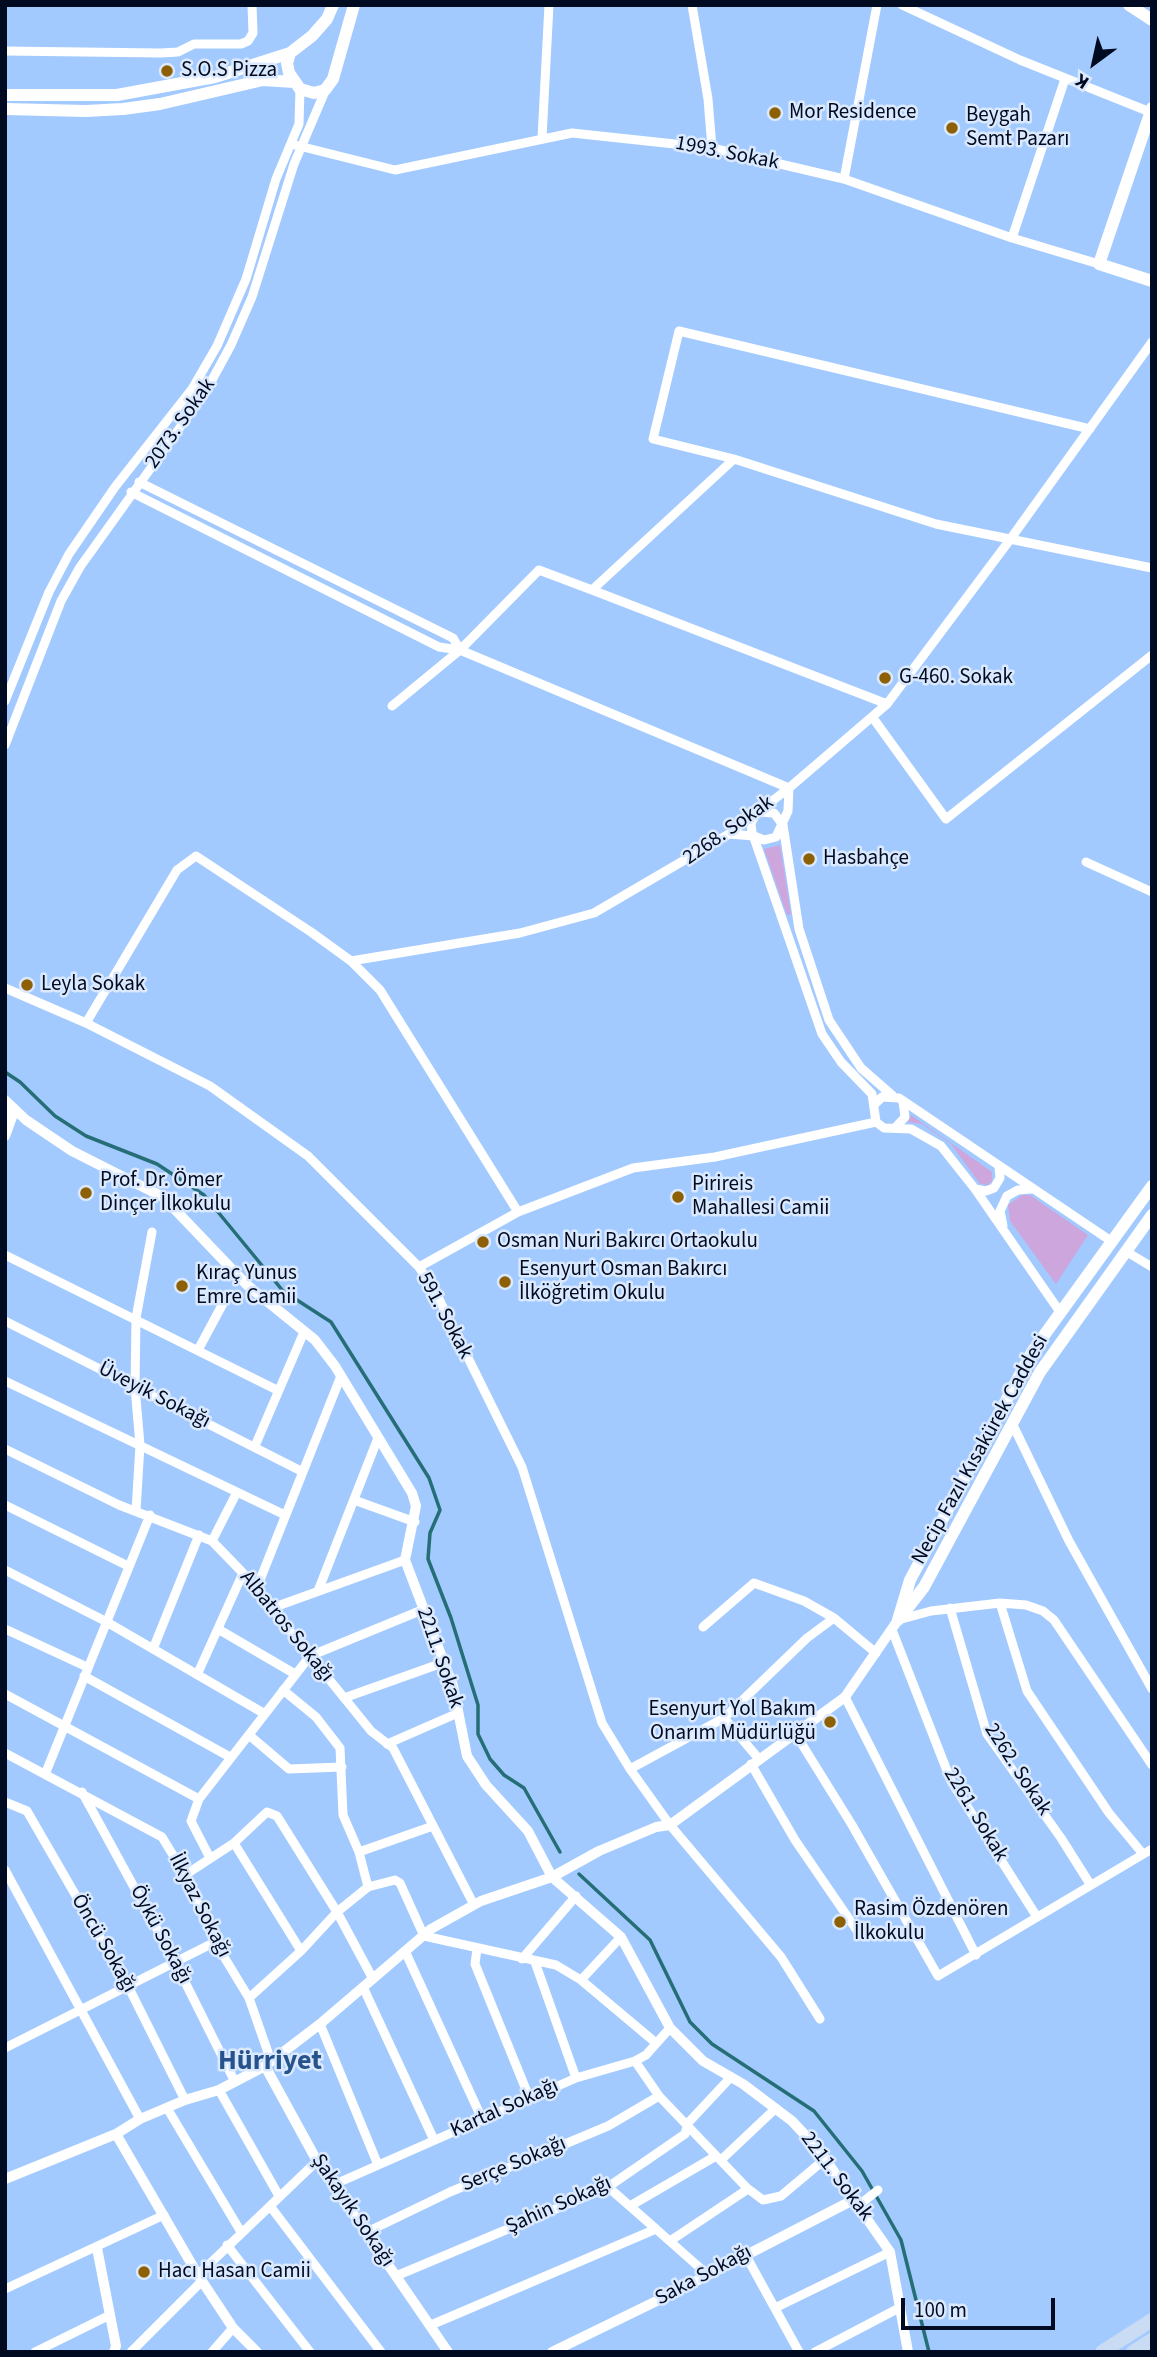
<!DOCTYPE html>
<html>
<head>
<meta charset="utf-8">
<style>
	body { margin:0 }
	#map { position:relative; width:1157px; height:2357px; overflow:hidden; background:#a2caff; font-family:"Source Sans 3",sans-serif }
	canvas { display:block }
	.frame { position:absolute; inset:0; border:7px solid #000a21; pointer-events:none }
	.north { position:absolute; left:1059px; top:28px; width:70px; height:70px; -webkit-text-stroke:5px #dae9fd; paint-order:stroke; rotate:213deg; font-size:19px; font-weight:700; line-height:28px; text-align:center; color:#000a21 }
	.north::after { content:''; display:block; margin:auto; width:24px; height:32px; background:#000a21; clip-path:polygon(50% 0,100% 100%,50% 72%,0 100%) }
	.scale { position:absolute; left:901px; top:2298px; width:154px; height:32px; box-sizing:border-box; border:4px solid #000a21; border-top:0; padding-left:9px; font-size:21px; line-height:24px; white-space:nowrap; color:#000a21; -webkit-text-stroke:5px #dae9fd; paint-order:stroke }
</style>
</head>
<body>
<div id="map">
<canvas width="1157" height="2357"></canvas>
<div class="frame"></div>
<div class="north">K</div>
<div class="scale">100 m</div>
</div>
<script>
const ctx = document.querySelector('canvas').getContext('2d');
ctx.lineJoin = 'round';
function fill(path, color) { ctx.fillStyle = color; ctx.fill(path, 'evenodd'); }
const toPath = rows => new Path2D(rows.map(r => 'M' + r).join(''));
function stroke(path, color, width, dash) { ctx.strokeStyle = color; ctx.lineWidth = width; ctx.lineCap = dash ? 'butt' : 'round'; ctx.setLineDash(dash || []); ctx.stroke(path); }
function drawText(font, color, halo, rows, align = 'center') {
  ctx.font = font + ' "Source Sans 3",sans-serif'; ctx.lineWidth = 5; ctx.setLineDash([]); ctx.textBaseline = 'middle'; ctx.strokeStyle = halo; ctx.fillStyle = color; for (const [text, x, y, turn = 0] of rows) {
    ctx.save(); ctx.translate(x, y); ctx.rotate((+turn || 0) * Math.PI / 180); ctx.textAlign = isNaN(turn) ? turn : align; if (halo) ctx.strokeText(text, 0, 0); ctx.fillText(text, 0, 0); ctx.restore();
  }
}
const green = toPath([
	[780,845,791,914,787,915,764,849],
	[911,1115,992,1172,992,1181,988,1185,980,1184,951,1144,922,1124,908,1122],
	[1022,1195,1030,1195,1088,1235,1056,1284,1010,1221,1008,1205]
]);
const stream = toPath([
	[5,1072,20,1082,55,1116,86,1136,157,1164,204,1195,283,1291,331,1322,429,1478,440,1510,430,1533,428,1559,451,1618,478,1705,478,1734,490,1759,504,1775,524,1788,560,1852],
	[579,1874,650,1940,690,2022,712,2044,814,2111,862,2171,901,2240,929,2352]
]);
const minor = toPath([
	[692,5,708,99,712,148],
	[902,5,1020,60,1150,112],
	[5,51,161,53,178,52,194,44,241,44,248,41,253,33,252,5],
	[542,138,549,5],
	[291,144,395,170,572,133,712,148,844,179,1012,238,1099,264],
	[844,179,877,5],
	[1012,238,1065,79],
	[734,459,653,439,679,331,1090,429],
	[139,482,453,638,460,650],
	[131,492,439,647,460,650,789,788],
	[5,701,49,592,69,554,115,487,192,389,217,346,246,279,276,179,299,124,300,89],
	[887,704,592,590,734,459,936,524,1152,568],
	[392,706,460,650,539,570,592,590],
	[873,718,946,819,1152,655],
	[5,745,61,601,80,567,206,391,231,345,252,297,294,164,326,89],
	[758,812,774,813,783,825,799,929,829,1020,861,1068,893,1096],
	[755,816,751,823,752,832,822,1034,841,1062,872,1094,876,1122,884,1128,911,1129,941,1146,975,1189,986,1191,994,1188,1000,1178,999,1167],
	[729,834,754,836,764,840,776,837,788,811,789,788],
	[1086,862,1152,892],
	[351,961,520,933,594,913,729,834,789,788,887,704,1009,541,1152,342],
	[5,988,86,1023,210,1086,308,1156,419,1267,437,1295,522,1467,602,1723,630,1769,670,1825,781,1957,820,2019],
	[86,1023,177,870,196,856,311,932,351,961,380,990,518,1212],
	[874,1105,882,1097,899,1098,1111,1241],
	[895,1128,905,1117,903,1102],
	[975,1189,1060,1312],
	[1003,1226,1000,1211,1007,1196,1018,1190,1031,1189],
	[1127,1252,1152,1267],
	[5,1255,277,1390],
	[419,1267,518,1212,633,1168,715,1157,876,1122],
	[5,1321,303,1472],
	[198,1350,227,1296],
	[5,1381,285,1515],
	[1012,1423,1069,1541,1152,1689],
	[255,1446,304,1332],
	[5,1449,119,1505,212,1541,243,1573,371,1731,393,1748,474,1905],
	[354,1500,415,1522],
	[5,1505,128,1566],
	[136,1511,140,1445,135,1387,136,1318,152,1232],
	[212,1541,237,1492],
	[5,1570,105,1621,265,1714],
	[256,1590,341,1376],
	[318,1591,378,1438],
	[1000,1603,1027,1691,1109,1813,1143,1854],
	[272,1608,405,1560],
	[950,1608,987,1734,1061,1838,1090,1884],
	[898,1620,931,1611,1000,1603,1026,1605,1043,1611,1054,1620,1152,1765],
	[703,1627,754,1583,804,1601,834,1618,876,1653],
	[5,1629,87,1667],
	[218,1629,295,1674],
	[892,1630,951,1781,1037,1917],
	[153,1649,199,1535],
	[197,1675,243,1573],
	[84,1676,230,1757],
	[283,1690,316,1717,340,1748,343,1815,359,1852,433,1826],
	[5,1694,199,1799],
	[845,1697,976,1955],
	[344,1698,445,1662],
	[724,1718,759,1759],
	[795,1733,852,1825,938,1976,1152,1849],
	[249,1735,289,1769,342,1767],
	[387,1744,458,1713],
	[5,1753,162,1837,185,1875,215,1942,249,1998,271,2061],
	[751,1764,795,1840,858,1932],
	[630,1769,724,1718,807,1638,834,1618],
	[46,1772,150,1515],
	[82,1792,175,1962,235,2082],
	[5,1802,27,1811,128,1986,185,2100],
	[234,1843,301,1951],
	[359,1852,368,1887],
	[210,1858,191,1821,199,1799,310,1656,422,1610],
	[5,1870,140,2119],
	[185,1875,234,1843,267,1812,277,1816,337,1912,373,1979],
	[477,1949,475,1964,529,2097],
	[405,1951,483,2121],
	[522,1959,576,1896],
	[535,1962,576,2078],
	[581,1980,621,1937],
	[363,1987,434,2140],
	[249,1998,301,1951,337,1912,368,1887,395,1880,400,1883,424,1936,556,1965,581,1980,656,2043],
	[320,2024,378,2165],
	[5,2048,215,1942],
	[635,2061,659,2096,747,2188,763,2200,781,2196,825,2159],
	[219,2090,279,2196],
	[167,2108,241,2232],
	[721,2160,776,2108],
	[333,2185,576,2078,635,2061,646,2055,670,2028],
	[608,2187,656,2229],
	[859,2205,878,2190],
	[270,2206,381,2352],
	[630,2206,716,2156],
	[367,2232,450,2192,608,2126,659,2096],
	[670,2241,748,2189],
	[227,2245,310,2352],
	[745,2254,799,2352],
	[198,2275,317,2161],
	[396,2276,608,2187,685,2134,688,2123,731,2077],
	[5,2289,164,2215],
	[777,2307,890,2252],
	[431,2325,656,2229,708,2275],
	[35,2352,110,2315],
	[131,2352,202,2281],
	[212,2352,233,2328],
	[815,2352,901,2307]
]);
const tertiary = toPath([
	[5,1100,26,1120,72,1151,163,1197,247,1285,315,1340,335,1366,412,1493,416,1506,405,1560,453,1686,467,1756,486,1785,528,1831,552,1877,621,1937,670,2028,703,2061,743,2084,792,2121,819,2150,890,2252,908,2352],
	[5,1136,12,1117,11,1108],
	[265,2066,317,2161,448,2352],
	[116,2134,198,2275,233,2328,257,2352],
	[5,2179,116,2134,140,2119,185,2100,219,2090,265,2066,320,2024,431,1929,481,1901,552,1877,599,1851,656,1827,670,1825,845,1697,898,1620],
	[97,2248,116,2346,114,2352],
	[552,2352,671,2294,855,2199]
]);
const secondary = toPath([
	[1129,5,1152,20],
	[290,53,287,63,289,73,300,89,314,93,325,90,333,79,354,5],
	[5,95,117,95,215,77,290,53,312,36,327,19,333,5],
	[1152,108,1099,264,1152,281],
	[5,109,86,111,123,109,160,104,263,80,294,82],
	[903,1614,924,1587,1040,1372,1152,1215],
	[898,1620,910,1580,1032,1352,1152,1186]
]);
const primary = toPath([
	[1102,2352,1152,2320],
	[1133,2352,1152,2340]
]);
const markers = [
	[167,71,7,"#8d6006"],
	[775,113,7,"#8d6006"],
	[952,128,7,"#8d6006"],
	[885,678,7,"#8d6006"],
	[809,859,7,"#8d6006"],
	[27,985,7,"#8d6006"],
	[86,1193,7,"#8d6006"],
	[678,1197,7,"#8d6006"],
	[483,1242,7,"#8d6006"],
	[505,1282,7,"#8d6006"],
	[182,1286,7,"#8d6006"],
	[830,1722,7,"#8d6006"],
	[840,1922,7,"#8d6006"],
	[144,2272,7,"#8d6006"]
];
const poiNames = [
	["S.O.S Pizza",181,71],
	["Mor Residence",789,113],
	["Beygah",966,116],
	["Semt Pazarı",966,140],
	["G-460. Sokak",899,678],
	["Hasbahçe",823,859],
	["Leyla Sokak",41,985],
	["Prof. Dr. Ömer",100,1181],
	["Dinçer İlkokulu",100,1205],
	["Pirireis",692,1185],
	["Mahallesi Camii",692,1209],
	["Osman Nuri Bakırcı Ortaokulu",497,1242],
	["Esenyurt Osman Bakırcı",519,1270],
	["İlköğretim Okulu",519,1294],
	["Kıraç Yunus",196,1274],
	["Emre Camii",196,1298],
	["Esenyurt Yol Bakım",816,1710,"right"],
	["Onarım Müdürlüğü",816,1734,"right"],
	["Rasim Özdenören",854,1910],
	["İlkokulu",854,1934],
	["Hacı Hasan Camii",158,2272]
];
const streetNames = [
	["1993. Sokak",727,154,11],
	["2073. Sokak",181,424,-55],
	["2268. Sokak",729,831,-35],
	["591. Sokak",444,1316,62],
	["Üveyik Sokağı",154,1396,27],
	["Necip Fazıl Kısakürek Caddesi",981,1450,-61],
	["Albatros Sokağı",286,1627,51],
	["2211. Sokak",439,1658,71],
	["2262. Sokak",1017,1770,57],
	["2261. Sokak",975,1815,59],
	["İlkyaz Sokağı",199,1906,63],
	["Öykü Sokağı",160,1935,62],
	["Öncü Sokağı",103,1944,60],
	["Kartal Sokağı",505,2109,-24],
	["Serçe Sokağı",514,2165,-23],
	["2211. Sokak",836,2177,53],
	["Şahin Sokağı",559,2206,-24],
	["Şakayık Sokağı",352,2211,56],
	["Saka Sokağı",704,2276,-28]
];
const districtNames = [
	["Hürriyet",270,2063]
];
fill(green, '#cda6dd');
stroke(stream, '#266e76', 3.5);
stroke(minor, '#fff', 9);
stroke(tertiary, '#fff', 10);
stroke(secondary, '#fff', 12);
stroke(primary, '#cadcf4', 14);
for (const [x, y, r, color] of markers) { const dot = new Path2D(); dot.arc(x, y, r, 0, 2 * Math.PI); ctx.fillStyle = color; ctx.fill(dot); stroke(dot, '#dae9fd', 2.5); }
drawText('21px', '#000a21', '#dae9fd', poiNames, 'left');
drawText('21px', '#000a21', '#dae9fd', streetNames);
drawText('bold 28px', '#27538d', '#dae9fd', districtNames);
</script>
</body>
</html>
